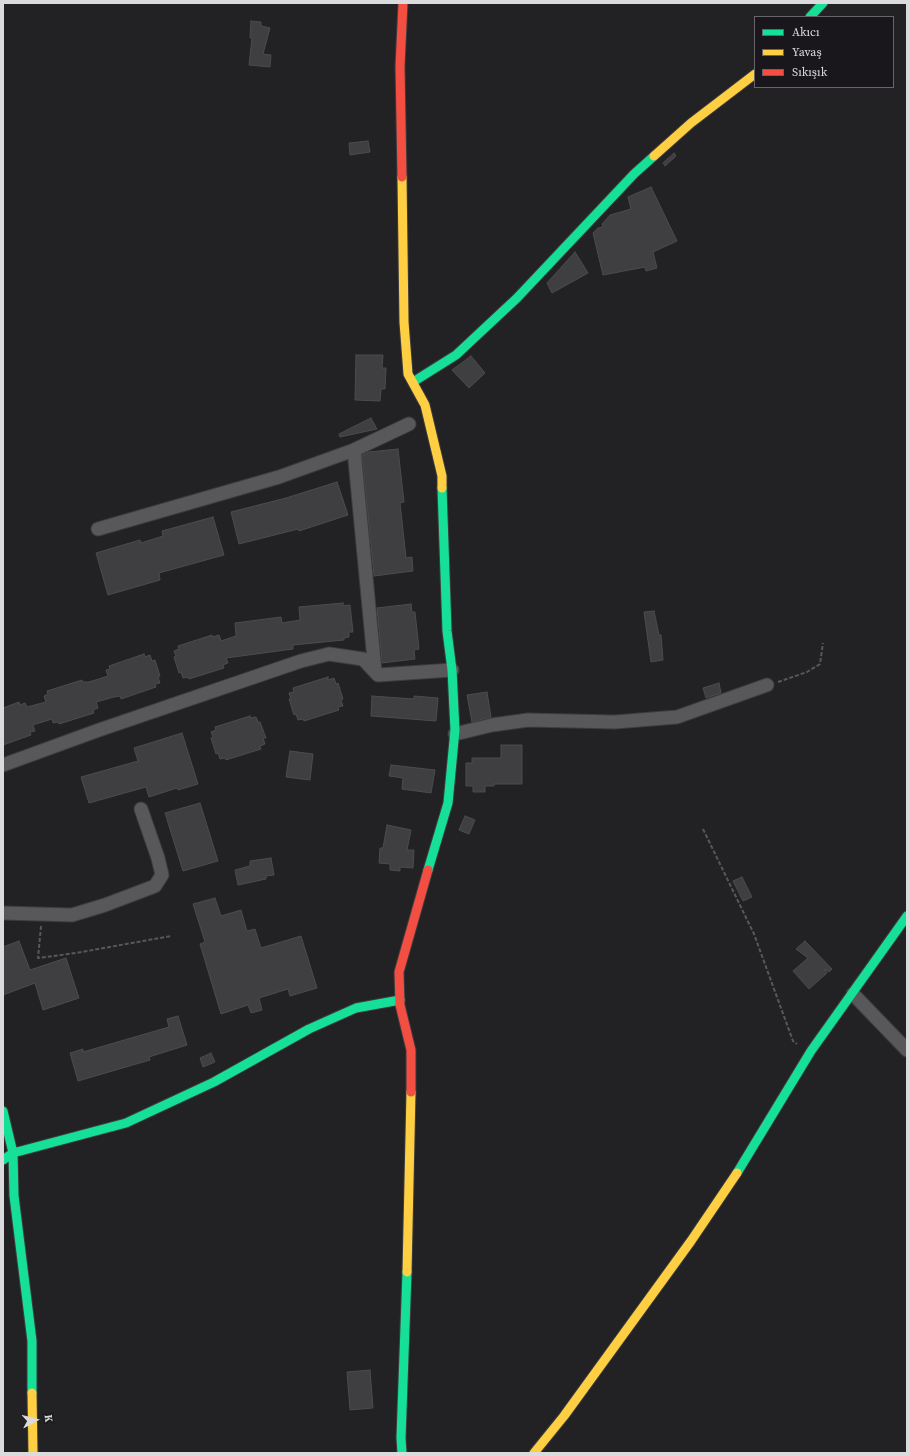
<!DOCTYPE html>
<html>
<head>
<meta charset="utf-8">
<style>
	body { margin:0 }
	#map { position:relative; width:910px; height:1456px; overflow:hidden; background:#222124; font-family:"Source Serif 4",serif }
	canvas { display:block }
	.frame { position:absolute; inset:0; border:4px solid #dbdadd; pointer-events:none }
	.legend { position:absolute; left:754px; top:16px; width:140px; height:72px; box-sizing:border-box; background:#19171c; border:1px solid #676569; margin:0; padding:5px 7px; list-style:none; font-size:12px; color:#dbdadd }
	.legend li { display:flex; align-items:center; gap:8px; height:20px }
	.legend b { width:20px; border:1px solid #676569 }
	.north { position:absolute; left:16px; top:1400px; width:40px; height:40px; -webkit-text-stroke:3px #19171c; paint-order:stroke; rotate:83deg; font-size:11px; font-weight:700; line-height:16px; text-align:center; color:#dbdadd }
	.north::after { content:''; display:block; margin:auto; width:14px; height:18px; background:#dbdadd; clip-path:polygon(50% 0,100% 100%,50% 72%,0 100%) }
</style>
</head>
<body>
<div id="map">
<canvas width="910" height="1456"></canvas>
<div class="frame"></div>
<ul class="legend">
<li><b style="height:5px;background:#16e098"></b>Akıcı</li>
<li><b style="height:5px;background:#ffcf43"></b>Yavaş</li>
<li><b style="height:5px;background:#f24e42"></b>Sıkışık</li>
</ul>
<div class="north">K</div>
</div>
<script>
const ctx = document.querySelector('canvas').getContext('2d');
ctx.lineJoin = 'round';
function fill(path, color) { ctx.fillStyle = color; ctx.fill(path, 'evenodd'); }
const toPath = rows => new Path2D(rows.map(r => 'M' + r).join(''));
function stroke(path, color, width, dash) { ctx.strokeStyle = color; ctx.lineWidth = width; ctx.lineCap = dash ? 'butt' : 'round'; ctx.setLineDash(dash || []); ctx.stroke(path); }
const building = toPath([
	[251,21,261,22,261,26,270,28,263,54,271,55,270,67,249,65,252,38,250,38,251,21],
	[368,141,370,152,350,155,349,143,368,141],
	[674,153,676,156,665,166,663,163,674,153],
	[651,187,677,241,653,252,657,268,646,271,645,267,603,275,593,233,598,228,603,227,602,224,610,215,631,209,628,197,651,187],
	[575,252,588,273,552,293,547,283,575,252],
	[356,355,383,355,382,368,386,368,385,389,381,389,380,401,355,400,356,355],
	[471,356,485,373,469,388,452,370,471,356],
	[371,418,377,429,340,437,339,434,371,418],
	[398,449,404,502,400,503,406,558,412,557,413,571,374,576,362,455,369,452,398,449],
	[337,482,348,515,299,531,298,529,239,544,231,512,286,498,337,482],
	[213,517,224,555,159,573,160,580,108,595,96,553,140,540,141,543,163,536,162,531,213,517],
	[343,603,343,606,350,605,353,632,349,632,349,637,344,638,344,640,293,645,293,649,226,658,228,663,223,665,224,668,189,679,188,677,183,678,181,672,179,673,174,657,176,656,174,651,179,649,178,646,212,635,213,637,219,635,221,641,236,636,235,623,281,617,282,623,300,620,299,607,343,603],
	[411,604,412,612,415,612,419,649,414,650,415,659,382,663,377,608,411,604],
	[654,611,659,635,661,635,663,660,651,662,644,612,654,611],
	[144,654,145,657,150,655,152,661,155,660,160,676,158,677,160,683,155,684,156,687,121,699,120,696,114,697,96,702,98,708,93,710,94,713,59,724,58,722,53,723,52,719,33,725,35,731,30,732,31,735,3,745,3,708,19,702,20,705,25,703,27,707,46,702,44,696,48,694,47,691,82,680,83,682,89,682,108,676,106,670,110,669,109,666,144,654],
	[328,677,328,680,334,678,336,684,338,683,343,699,341,700,343,706,338,707,339,710,304,721,303,719,298,720,296,714,294,715,289,699,291,699,289,693,294,692,293,688,328,677],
	[719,683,721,693,706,698,703,688,719,683],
	[487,692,491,717,472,722,467,695,487,692],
	[372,696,414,699,414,696,438,698,436,721,371,716,372,696],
	[250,716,250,718,256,717,258,722,260,722,266,738,263,738,265,744,260,746,261,749,226,760,225,758,220,759,218,753,216,754,211,738,213,737,211,732,216,730,215,727,250,716],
	[182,733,198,784,178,790,177,788,149,797,146,787,89,803,81,777,138,761,134,748,182,733],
	[501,745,522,745,522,784,494,784,494,786,485,786,485,792,473,792,473,786,466,786,466,763,472,763,472,758,501,758,501,745],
	[290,751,313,754,310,780,286,777,290,751],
	[391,765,435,770,431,793,402,789,403,778,389,776,391,765],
	[200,803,218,861,183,871,165,813,200,803],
	[465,816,475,820,469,834,459,830,465,816],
	[387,825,411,830,407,850,414,850,413,868,400,867,400,871,390,870,390,864,379,863,380,848,383,848,387,825],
	[271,858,274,875,266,876,266,879,238,885,235,870,250,866,250,861,271,858],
	[742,877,752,897,743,901,733,881,742,877],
	[215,898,221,916,241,910,247,931,255,929,261,948,301,936,317,988,290,996,288,989,259,998,262,1010,251,1013,248,1005,221,1014,200,944,205,942,193,904,215,898],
	[19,941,30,970,66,958,79,998,43,1010,35,983,3,995,3,947,19,941],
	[805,941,832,969,829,972,824,969,827,973,809,989,793,971,808,958,796,949,805,941],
	[178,1016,187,1045,149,1057,150,1060,78,1081,70,1053,83,1049,83,1052,169,1027,167,1019,178,1016],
	[211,1053,215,1062,203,1067,200,1058,211,1053],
	[370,1370,373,1408,350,1410,347,1372,370,1370]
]);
const path = toPath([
	[778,682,807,672,820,664,823,643],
	[703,829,754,934,793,1041,797,1044],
	[41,926,38,958,76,953,171,936]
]);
const street = toPath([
	[354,450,375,671],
	[98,529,279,477,354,450,409,424],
	[455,734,492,725,528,720,615,722,677,717,767,685],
	[3,765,99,730,301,661,329,654,363,659,378,675,452,670],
	[3,913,72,915,105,905,155,886,162,875,158,858,141,809],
	[853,994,907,1050]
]);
const fast = toPath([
	[810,17,823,3],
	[413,382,456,355,517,298,634,174,654,156],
	[428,870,448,803,455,730,452,670,447,631,442,488],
	[3,1111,13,1153,14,1196,32,1341,32,1393],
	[3,1160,13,1153,126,1123,214,1082,309,1029,356,1008,400,1000],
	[737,1173,811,1051,907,916],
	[402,1453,401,1438,407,1272]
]);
const slow = toPath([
	[654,156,691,123,755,74],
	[402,177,404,322,408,374,425,405,442,476,442,488],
	[407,1272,411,1092],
	[32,1393,33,1453],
	[534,1453,564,1416,691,1241,737,1173]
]);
const jam = toPath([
	[402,177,400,66,403,3],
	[411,1092,411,1050,400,1005,399,972,428,870]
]);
fill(building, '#3f3f41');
stroke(building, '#4c4b4d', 1);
stroke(street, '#3d3c3f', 15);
stroke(fast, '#3d3c3f', 11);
stroke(slow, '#3d3c3f', 11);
stroke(jam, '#3d3c3f', 11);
stroke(path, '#58585a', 2, [4, 2]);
stroke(street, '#585759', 13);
stroke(fast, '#16e098', 9);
stroke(slow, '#ffcf43', 9);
stroke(jam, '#f24e42', 9);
</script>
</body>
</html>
